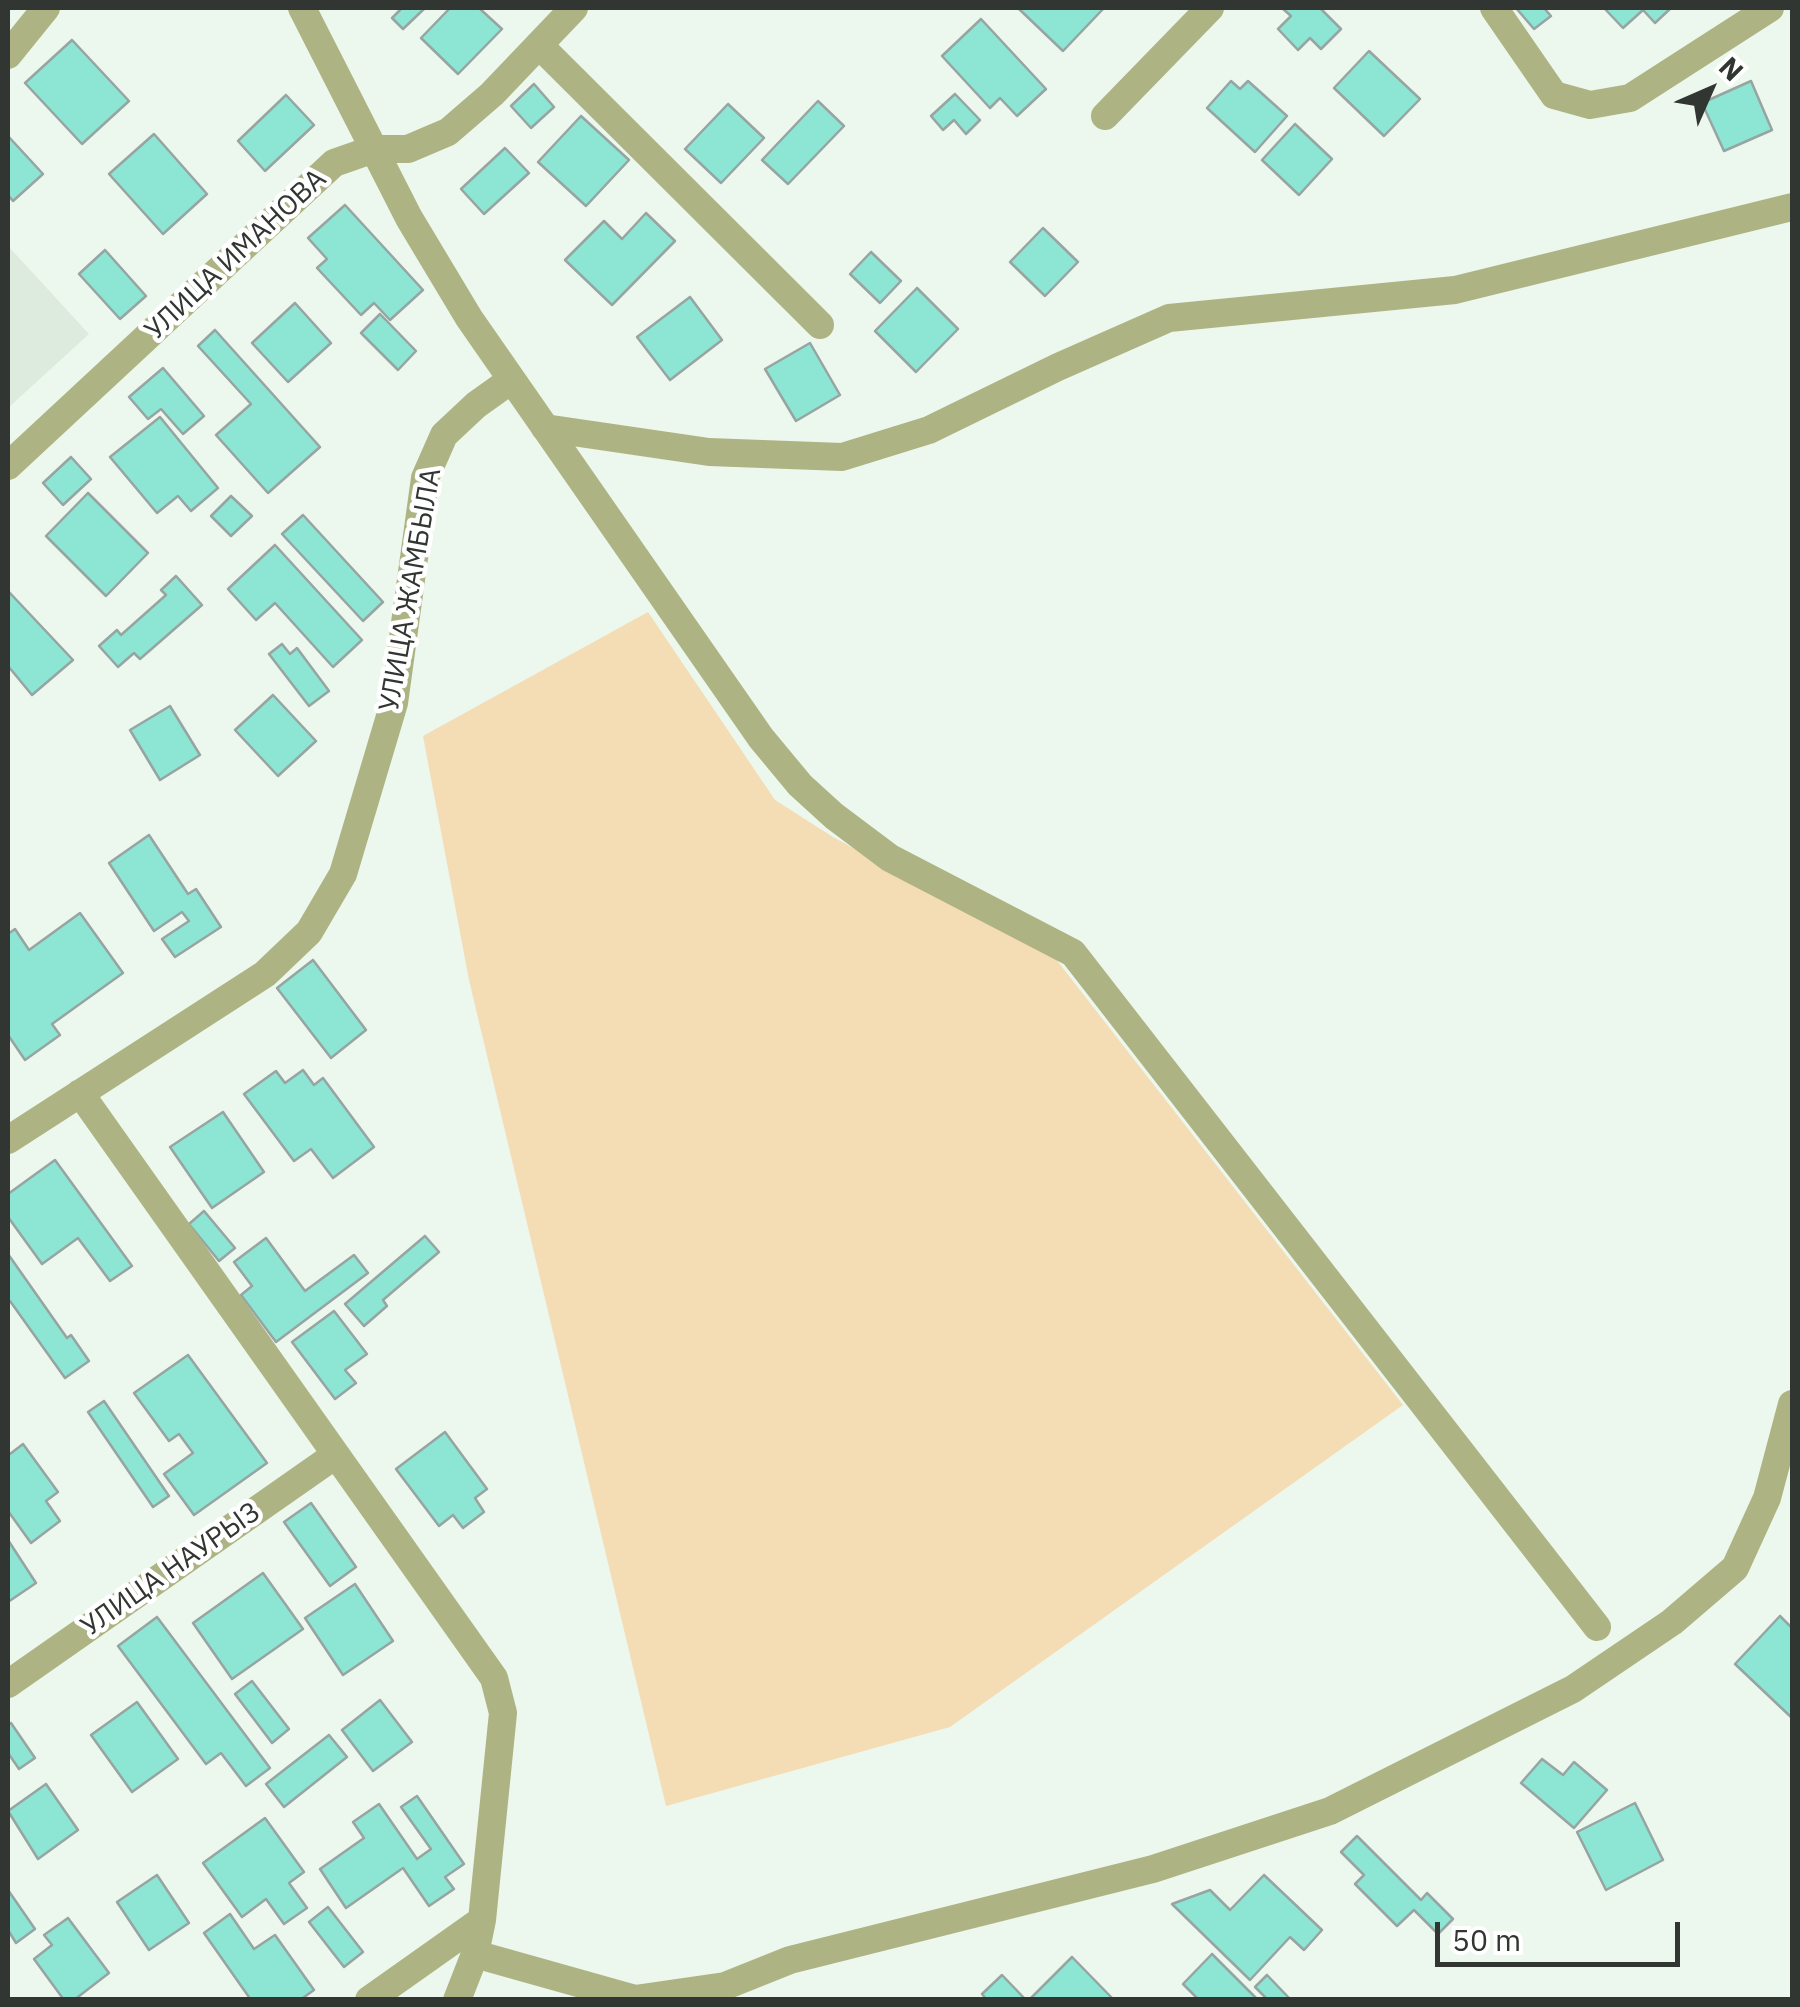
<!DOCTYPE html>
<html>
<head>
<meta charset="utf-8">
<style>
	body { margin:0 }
	#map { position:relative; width:1800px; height:2007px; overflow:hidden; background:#ecf7ed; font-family:"IBM Plex Sans",sans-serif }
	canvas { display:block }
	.frame { position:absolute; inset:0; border:10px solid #323632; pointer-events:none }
	.north { position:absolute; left:1660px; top:40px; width:100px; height:100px; -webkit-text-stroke:8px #fff; paint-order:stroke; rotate:45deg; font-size:28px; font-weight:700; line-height:40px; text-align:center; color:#323632 }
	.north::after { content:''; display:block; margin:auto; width:35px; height:45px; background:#323632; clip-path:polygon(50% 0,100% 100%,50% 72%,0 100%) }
	.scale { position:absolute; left:1435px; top:1922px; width:245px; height:45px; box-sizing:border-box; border:5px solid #323632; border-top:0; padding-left:12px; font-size:30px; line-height:35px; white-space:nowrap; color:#323632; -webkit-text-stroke:8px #fff; paint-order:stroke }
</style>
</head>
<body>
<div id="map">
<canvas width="1800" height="2007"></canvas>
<div class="frame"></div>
<div class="north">N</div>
<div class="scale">50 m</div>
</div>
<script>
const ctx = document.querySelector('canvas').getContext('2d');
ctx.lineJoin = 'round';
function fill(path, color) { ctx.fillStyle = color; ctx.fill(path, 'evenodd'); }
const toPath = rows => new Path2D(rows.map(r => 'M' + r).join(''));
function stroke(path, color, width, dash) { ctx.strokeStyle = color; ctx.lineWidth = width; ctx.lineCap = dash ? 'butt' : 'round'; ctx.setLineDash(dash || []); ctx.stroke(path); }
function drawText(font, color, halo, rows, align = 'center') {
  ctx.font = font + ' "IBM Plex Sans",sans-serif'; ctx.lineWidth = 9; ctx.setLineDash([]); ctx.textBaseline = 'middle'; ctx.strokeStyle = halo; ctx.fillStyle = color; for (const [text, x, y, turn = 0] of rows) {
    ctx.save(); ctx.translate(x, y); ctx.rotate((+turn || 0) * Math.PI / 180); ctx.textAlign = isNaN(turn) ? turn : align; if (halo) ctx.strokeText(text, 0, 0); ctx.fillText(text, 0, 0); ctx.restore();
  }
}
const built = toPath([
	[8,246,89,334,8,408]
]);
const green = toPath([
	[648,612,775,800,833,837,1055,958,1403,1405,950,1727,666,1806,469,980,423,736]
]);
const building = toPath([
	[402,8,425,8,403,29,392,18,402,8],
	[450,8,479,8,502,29,458,74,421,38,450,8],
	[1018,8,1104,8,1063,51,1018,8],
	[1282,8,1320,8,1341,29,1321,49,1310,38,1298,50,1278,29,1291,16,1282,8],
	[1516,8,1544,8,1551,16,1534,29,1516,8],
	[1604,8,1671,8,1655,23,1643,10,1623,28,1604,8],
	[981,19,1046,89,1017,116,1000,98,990,108,942,56,981,19],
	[72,40,129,101,82,144,25,83,72,40],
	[1369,51,1420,99,1384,136,1334,88,1369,51],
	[1231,81,1240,89,1248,81,1287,116,1255,152,1207,108,1231,81],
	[1751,81,1772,130,1724,151,1702,103,1751,81],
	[534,84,554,107,531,128,511,106,534,84],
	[955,94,980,120,966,134,954,120,943,130,931,116,955,94],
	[286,95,314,125,265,171,238,141,286,95],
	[818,101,844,126,788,184,762,160,818,101],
	[728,104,764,138,721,183,685,149,728,104],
	[581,116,629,160,586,206,538,162,581,116],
	[1295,124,1332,159,1299,195,1262,160,1295,124],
	[154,134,207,194,163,234,109,174,154,134],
	[8,136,43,174,13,201,8,195,8,136],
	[505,148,529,173,484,214,461,189,505,148],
	[345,205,423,290,390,320,374,303,361,315,317,268,327,259,308,238,345,205],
	[646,213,675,241,612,305,565,260,604,221,622,239,646,213],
	[1043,228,1078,262,1045,296,1010,262,1043,228],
	[105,250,146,296,120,319,79,274,105,250],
	[871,252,901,281,880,303,850,274,871,252],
	[917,288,958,329,916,372,875,331,917,288],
	[690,297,722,340,670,380,637,337,690,297],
	[295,303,331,343,288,382,252,343,295,303],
	[380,314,416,351,398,370,361,333,380,314],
	[215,330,320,447,268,493,216,435,251,404,198,346,215,330],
	[810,343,840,395,796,421,765,369,810,343],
	[163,368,204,416,183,434,161,409,148,419,129,397,163,368],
	[160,417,218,488,191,511,178,496,157,513,110,457,160,417],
	[71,457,91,479,63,505,43,483,71,457],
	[88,493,148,553,106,596,46,536,88,493],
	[231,496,252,516,231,536,211,516,231,496],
	[303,515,383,602,363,621,282,534,303,515],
	[275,545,362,640,333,667,275,603,256,620,228,589,275,545],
	[176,576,202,605,140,659,134,653,118,667,99,646,117,630,121,635,166,595,161,590,176,576],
	[9,592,73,660,32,695,8,666,9,592],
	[282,644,290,654,297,648,329,691,309,706,269,654,282,644],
	[273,695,316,741,278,776,235,730,273,695],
	[170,706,200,755,160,780,130,730,170,706],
	[149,835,188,894,196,889,221,927,175,957,162,939,189,921,182,912,154,931,109,863,149,835],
	[80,913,123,973,52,1024,60,1035,25,1060,8,1035,8,934,15,929,29,950,80,913],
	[313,960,366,1030,331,1058,277,988,313,960],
	[303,1070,314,1085,323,1078,374,1147,333,1178,311,1149,294,1161,244,1094,276,1071,285,1083,303,1070],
	[223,1112,264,1172,212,1208,170,1147,223,1112],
	[55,1160,132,1266,110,1281,78,1238,42,1264,8,1217,8,1194,55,1160],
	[204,1211,235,1248,219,1261,189,1224,204,1211],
	[425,1236,439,1252,383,1300,387,1306,364,1326,345,1304,425,1236],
	[266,1238,305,1291,354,1255,368,1273,276,1342,241,1295,252,1286,234,1262,266,1238],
	[8,1254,67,1338,71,1335,89,1361,65,1378,10,1301,8,1302,8,1254],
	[334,1311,367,1354,345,1370,356,1383,335,1399,292,1342,334,1311],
	[188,1355,267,1463,194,1515,164,1474,193,1453,179,1434,169,1441,134,1393,188,1355],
	[104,1401,169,1496,153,1507,88,1412,104,1401],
	[445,1432,487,1489,475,1498,484,1512,463,1528,453,1515,439,1526,396,1469,445,1432],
	[23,1444,58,1492,46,1501,60,1521,31,1543,8,1511,8,1451,10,1454,23,1444],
	[311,1503,356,1567,330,1586,284,1522,311,1503],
	[8,1540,36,1583,8,1602,8,1540],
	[263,1573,303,1629,232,1679,193,1623,263,1573],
	[355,1584,393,1641,343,1675,305,1618,355,1584],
	[1780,1616,1792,1628,1792,1718,1735,1664,1780,1616],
	[157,1617,270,1768,246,1786,221,1753,206,1764,118,1646,157,1617],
	[252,1681,289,1729,272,1743,235,1694,252,1681],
	[380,1700,412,1742,373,1771,342,1730,380,1700],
	[137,1702,178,1759,132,1792,91,1735,137,1702],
	[11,1723,35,1758,19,1769,8,1753,8,1725,11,1723],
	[329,1735,347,1757,284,1807,266,1784,329,1735],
	[1542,1759,1563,1775,1574,1762,1607,1790,1574,1828,1521,1783,1542,1759],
	[46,1784,78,1830,38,1859,8,1811,46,1784],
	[417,1796,464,1864,445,1877,454,1889,429,1906,403,1868,346,1908,320,1869,364,1838,353,1822,379,1804,417,1859,431,1849,401,1807,417,1796],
	[1635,1803,1663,1860,1606,1890,1577,1832,1635,1803],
	[265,1818,304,1872,289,1883,307,1908,284,1924,266,1899,242,1917,203,1863,265,1818],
	[1357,1836,1421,1900,1427,1893,1453,1919,1438,1934,1414,1910,1397,1926,1355,1884,1364,1875,1341,1852,1357,1836],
	[157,1875,189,1923,149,1950,117,1902,157,1875],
	[1264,1875,1322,1930,1304,1950,1290,1937,1250,1980,1172,1904,1210,1890,1230,1910,1264,1875],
	[8,1890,35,1929,16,1943,8,1930,8,1890],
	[328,1907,363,1952,344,1967,309,1922,328,1907],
	[230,1914,254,1949,275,1935,314,1990,300,2000,251,2000,204,1933,230,1914],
	[68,1918,109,1973,74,2000,64,2000,34,1959,52,1945,44,1935,68,1918],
	[1212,1954,1258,2000,1199,2000,1183,1984,1212,1954],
	[1072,1957,1114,2000,1029,2000,1072,1957],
	[1002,1975,1026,2000,987,2000,982,1994,1002,1975],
	[1267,1975,1291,2000,1268,2000,1255,1987,1267,1975]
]);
const minor = toPath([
	[302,8,409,218,469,318,761,738,800,785,834,816,890,858,1073,953,1597,1627],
	[1494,8,1554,95,1590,105,1630,98,1770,8],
	[539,45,820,325],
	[8,55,46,8],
	[1105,116,1210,8],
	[545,428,709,452,842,457,929,430,1058,367,1169,318,1455,290,1792,207],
	[8,466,334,163,374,149,408,149,448,132,492,94,574,8],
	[80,1093,494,1678,503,1713,482,1920,475,1954,457,2000],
	[8,1140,265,974,309,932,343,874,394,703,425,478,444,435,476,405,511,380],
	[8,1684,334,1456],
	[475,1954,635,1999,725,1986,790,1960,1153,1869,1330,1811,1573,1689,1672,1622,1735,1568,1767,1498,1792,1404],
	[369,2000,482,1920]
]);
const streetNames = [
	["УЛИЦА ИМАНОВА",236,255,-43],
	["УЛИЦА ЖАМБЫЛА",411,590,-80],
	["УЛИЦА НАУРЫЗ",171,1570,-35]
];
fill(built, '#dcebdd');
fill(green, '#f4dcb5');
fill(building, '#8de5d4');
stroke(building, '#96a5a1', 2.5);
stroke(minor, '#aeb383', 28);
drawText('28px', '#323632', '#fff', streetNames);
</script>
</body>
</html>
